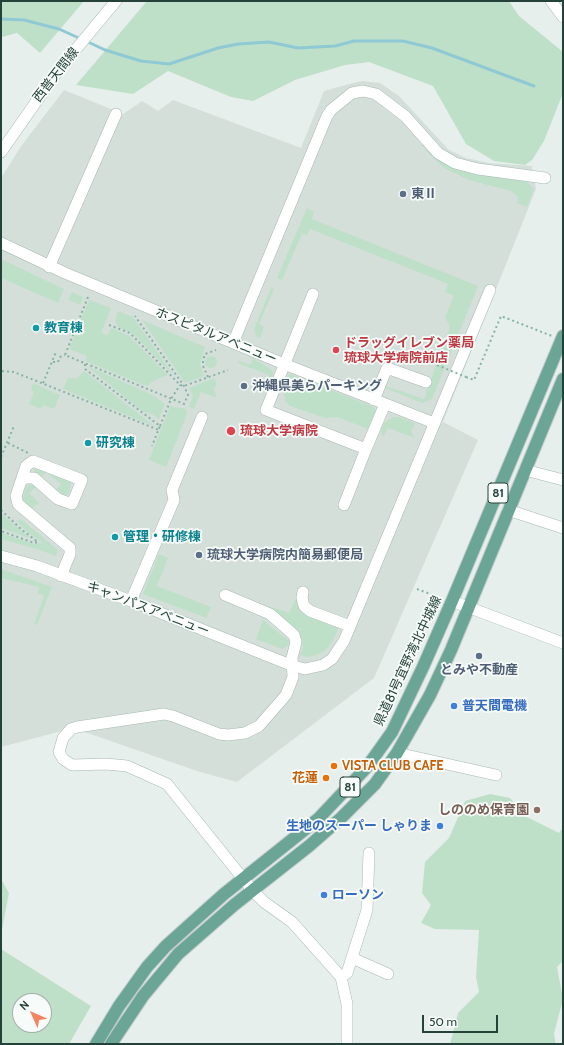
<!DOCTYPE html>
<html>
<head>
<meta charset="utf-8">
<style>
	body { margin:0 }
	#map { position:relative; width:564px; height:1045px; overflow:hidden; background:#e6efeb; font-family:Cabin,sans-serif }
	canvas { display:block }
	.frame { position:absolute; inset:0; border:2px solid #24423a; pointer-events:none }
	.north { position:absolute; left:12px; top:993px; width:40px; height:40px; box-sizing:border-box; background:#f7fbf9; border:1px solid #a3b1ad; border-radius:50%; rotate:315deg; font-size:11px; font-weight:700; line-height:16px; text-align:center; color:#24423a }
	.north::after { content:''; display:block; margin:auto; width:14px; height:18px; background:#f4845f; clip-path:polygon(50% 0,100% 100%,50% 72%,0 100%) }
	.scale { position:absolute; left:422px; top:1015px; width:76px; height:18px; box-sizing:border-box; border:2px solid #24423a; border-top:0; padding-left:5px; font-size:12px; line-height:14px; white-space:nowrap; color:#24423a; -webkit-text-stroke:3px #f7fbf9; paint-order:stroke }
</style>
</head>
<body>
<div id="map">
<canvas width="564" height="1045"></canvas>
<div class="frame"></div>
<div class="north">N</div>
<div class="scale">50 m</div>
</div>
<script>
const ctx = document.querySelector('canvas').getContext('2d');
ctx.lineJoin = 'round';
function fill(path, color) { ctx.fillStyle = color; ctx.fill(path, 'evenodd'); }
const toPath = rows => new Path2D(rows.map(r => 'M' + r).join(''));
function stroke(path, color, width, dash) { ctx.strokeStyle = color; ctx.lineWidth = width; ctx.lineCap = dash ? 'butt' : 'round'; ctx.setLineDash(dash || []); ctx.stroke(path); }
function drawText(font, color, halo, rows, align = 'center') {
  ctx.font = font + ' Cabin,"Noto Sans JP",sans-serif'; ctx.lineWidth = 3.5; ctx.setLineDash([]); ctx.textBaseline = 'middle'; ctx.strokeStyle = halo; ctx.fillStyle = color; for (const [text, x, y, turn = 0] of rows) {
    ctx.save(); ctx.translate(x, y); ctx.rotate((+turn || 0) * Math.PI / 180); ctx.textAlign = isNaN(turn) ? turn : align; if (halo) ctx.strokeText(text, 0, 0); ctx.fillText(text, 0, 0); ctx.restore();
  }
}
const built = toPath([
	[361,81,380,83,399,96,449,150,466,158,489,163,532,166,536,189,443,422,478,440,374,678,237,782,200,772,73,728,1,747,1,178,22,145,64,90,123,114,142,101,158,111,173,100,301,148,324,91]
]);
const green = toPath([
	[1,1,84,1,40,53,17,33,2,37,1,39],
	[147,1,509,1,519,16,563,52,563,93,544,141,532,160,525,165,494,161,466,144,433,86,369,62,345,65,295,80,253,101,231,97,168,71,133,94,76,85],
	[416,135,437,156,525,180,534,189,527,207,517,203,518,197,511,191,469,180,444,168,428,153],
	[307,208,314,212,312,219,478,286,432,399,422,403,385,388,386,386,424,399,450,327,445,317,454,296,445,292,448,284,310,229,307,235,302,234,282,280,277,278],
	[1,259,64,289,58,303,1,278],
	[271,288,274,289,259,324,264,327,260,338,256,336,254,329],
	[72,292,83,297,80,305,68,300],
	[89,300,111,308,101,333,108,335,111,328,128,335,168,375,155,380,147,386,85,361,87,356,69,349],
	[118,311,133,317,174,376,133,334,118,327,115,320],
	[142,320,205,347,200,364,204,376,185,383],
	'205 362a6 6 0 1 1 12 0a6 6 0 1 1-12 0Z',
	[253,358,273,371,272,382,269,385,264,386,269,375,238,363,239,361,250,365],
	[87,366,155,396,165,404,159,419,152,414,142,411],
	[84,371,154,426,63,389,68,378,77,378],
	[290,374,372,406,376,410,376,414,370,427,368,429,337,417,325,418,290,406,286,402,282,389,285,380],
	[214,378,217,384,214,389,217,398,201,392,194,409,189,407,193,396,189,388],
	[33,383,60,395,54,409,43,405,41,409,29,404,34,392,31,390],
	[170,406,186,409,187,414,166,467,149,460],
	[393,417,400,417,415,423,411,432,415,438,388,428,384,436,382,435,381,431,384,423],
	[34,467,72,481,68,495,62,494,56,490,61,484,46,472,41,478,34,472],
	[30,484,36,487,29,493,39,503,32,508,22,500,27,486],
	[1,513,29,537,29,538,1,528],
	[21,519,58,550,56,556,37,549,1,539,1,533,34,544,43,543,26,531,17,521],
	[159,554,168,558,157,586,211,607,206,618,143,594],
	[1,569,52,587,37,625,34,624,44,596,38,593,39,587,1,578],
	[296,598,302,613,339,627,332,642,326,650,317,655,308,657,300,655,303,648,302,638,296,629,268,608,269,606,289,613],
	[263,620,288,640,289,645,282,649,256,639],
	[490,794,510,798,525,816,559,833,563,827,563,961,557,967,563,999,554,1034,556,1044,450,1044,458,1013,479,992,476,977,479,930,435,929,421,923,431,905,422,893,425,862,449,838,465,801],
	[1,879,9,893,1,935],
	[1,949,91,1006,69,1044,1,1044],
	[20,1001,44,1001,44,1025,20,1025]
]);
const stream = toPath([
	[1,19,24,20,59,29,81,39],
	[86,41,105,50,141,61,169,64,218,48,238,44,269,42,298,48,335,46,354,41,403,41,432,48,534,86]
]);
const path = toPath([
	[88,297,65,355,184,404,188,395,184,386,135,316],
	[109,325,130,333,180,385,184,386,228,370],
	[53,362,58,362,60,357,65,355],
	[85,364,85,369,160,426,152,446],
	[2,371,14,372,159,430],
	[208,377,203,366,203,360,205,354,216,350],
	[466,377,474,380,501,316,552,336],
	[43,383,56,352],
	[160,426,171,399,180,385],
	[8,443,28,453],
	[1,457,14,426],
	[1,510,22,530,38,542,34,543,1,531],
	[417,589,441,598]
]);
const minor = toPath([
	[551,1,563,17],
	[1,152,57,72,116,1],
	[1,243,65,273,284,364,434,423],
	[49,267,116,114],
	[313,294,266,410,366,449,385,404],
	[233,343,327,116,331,110,352,93,363,91,376,94,405,116,438,153,455,163,478,169,545,178],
	[374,400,387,368,426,382],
	[525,470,563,480],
	[22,481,24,478,34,478,58,499,72,504,82,480,33,461,26,466,16,496,18,504,70,548,70,554,61,576],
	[344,505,366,449],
	[508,510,563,528],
	[1,556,37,566,131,601,293,666,305,669,323,665,332,659,344,641,490,290],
	[303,592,302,598,304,606,310,611,350,626],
	[225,595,270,614,294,635,296,642,292,658,293,677,286,695,259,726,245,733,228,735,219,734,173,716,164,714,77,727,71,729,63,738,59,752,63,759,72,765,106,764,127,766,167,784,253,891,264,902,292,922,341,977,347,1004,347,1044],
	[131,601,174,500,172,490,202,417],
	[452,601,563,643],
	[397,753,496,775],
	[352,958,388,974],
	[341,977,347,973,367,910,369,853]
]);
const major = toPath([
	[96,1044,119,1006,147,967,166,946,224,894,318,819,367,767,392,732,423,667,452,601,563,336],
	[111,1044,143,996,178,954,234,905,309,846,341,818,375,784,397,753,430,695,451,650,563,379]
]);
const pathBridge = toPath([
	[437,365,466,377]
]);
const markers = [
	[403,194,4,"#5c6f8a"],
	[36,328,4,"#0f9aa8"],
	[336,350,4,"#e0444e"],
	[244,386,4,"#5c6f8a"],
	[231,431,5,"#e0444e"],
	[88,443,4,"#0f9aa8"],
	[115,537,4,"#0f9aa8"],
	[199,555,4,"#5c6f8a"],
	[479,656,4,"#5c6f8a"],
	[454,706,4,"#3f7fe0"],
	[334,766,4,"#e8710a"],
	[326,778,4,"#e8710a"],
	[537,810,4,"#8d6e63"],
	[440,826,4,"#3f7fe0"],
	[324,895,4,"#3f7fe0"]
];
const shields = [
	[498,493,20],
	[350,787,20]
];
const shieldNames = [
	["81",498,493],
	["81",350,787]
];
const streetNames = [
	["西普天間線",56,75,-52],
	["ホスピタルアベニュー",216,336,22],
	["キャンパスアベニュー",148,609,21],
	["県道81号宜野湾北中城線",408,661,-65]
];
const serviceNames = [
	["東Ⅱ",411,194],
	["沖縄県美らパーキング",252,386],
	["琉球大学病院内簡易郵便局",207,555],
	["とみや不動産",479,670,"center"]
];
const cultureNames = [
	["教育棟",44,328],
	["研究棟",96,443],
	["管理・研修棟",123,537]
];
const healthNames = [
	["ドラッグイレブン薬局",344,343],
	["琉球大学病院前店",344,358],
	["琉球大学病院",240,431]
];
const shopNames = [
	["普天間電機",462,706],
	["生地のスーパー しゃりま",432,826,"right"],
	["ローソン",332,895]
];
const foodNames = [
	["VISTA CLUB CAFE",342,766],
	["花蓮",318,778,"right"]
];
const educationNames = [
	["しののめ保育園",529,810]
];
fill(built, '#d4dfda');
fill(green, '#bfe0c8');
stroke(stream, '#8ec9d4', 3);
stroke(minor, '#a8b8b2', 12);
stroke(major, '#c2cac8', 14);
stroke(path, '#86b3a5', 2, [2, 3]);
stroke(minor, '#fff', 11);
stroke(major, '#6aa596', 12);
stroke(pathBridge, '#86b3a5', 2, [2, 3]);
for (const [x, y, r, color] of markers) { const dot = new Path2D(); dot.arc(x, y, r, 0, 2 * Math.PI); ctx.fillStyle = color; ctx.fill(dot); stroke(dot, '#f7fbf9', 1.5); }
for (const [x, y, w] of shields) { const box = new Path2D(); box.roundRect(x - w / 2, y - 10, w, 20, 3); ctx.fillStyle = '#f7fbf9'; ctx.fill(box); stroke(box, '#24423a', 1); }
drawText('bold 12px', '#24423a', null, shieldNames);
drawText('13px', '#24423a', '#f7fbf9', streetNames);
drawText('bold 13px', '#4e5e75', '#f7fbf9', serviceNames, 'left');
drawText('bold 13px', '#0d838f', '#f7fbf9', cultureNames, 'left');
drawText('bold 13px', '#be3a42', '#f7fbf9', healthNames, 'left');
drawText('bold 13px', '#366cbe', '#f7fbf9', shopNames, 'left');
drawText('bold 13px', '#c56008', '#f7fbf9', foodNames, 'left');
drawText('bold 13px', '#785e54', '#f7fbf9', educationNames, 'right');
</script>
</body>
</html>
